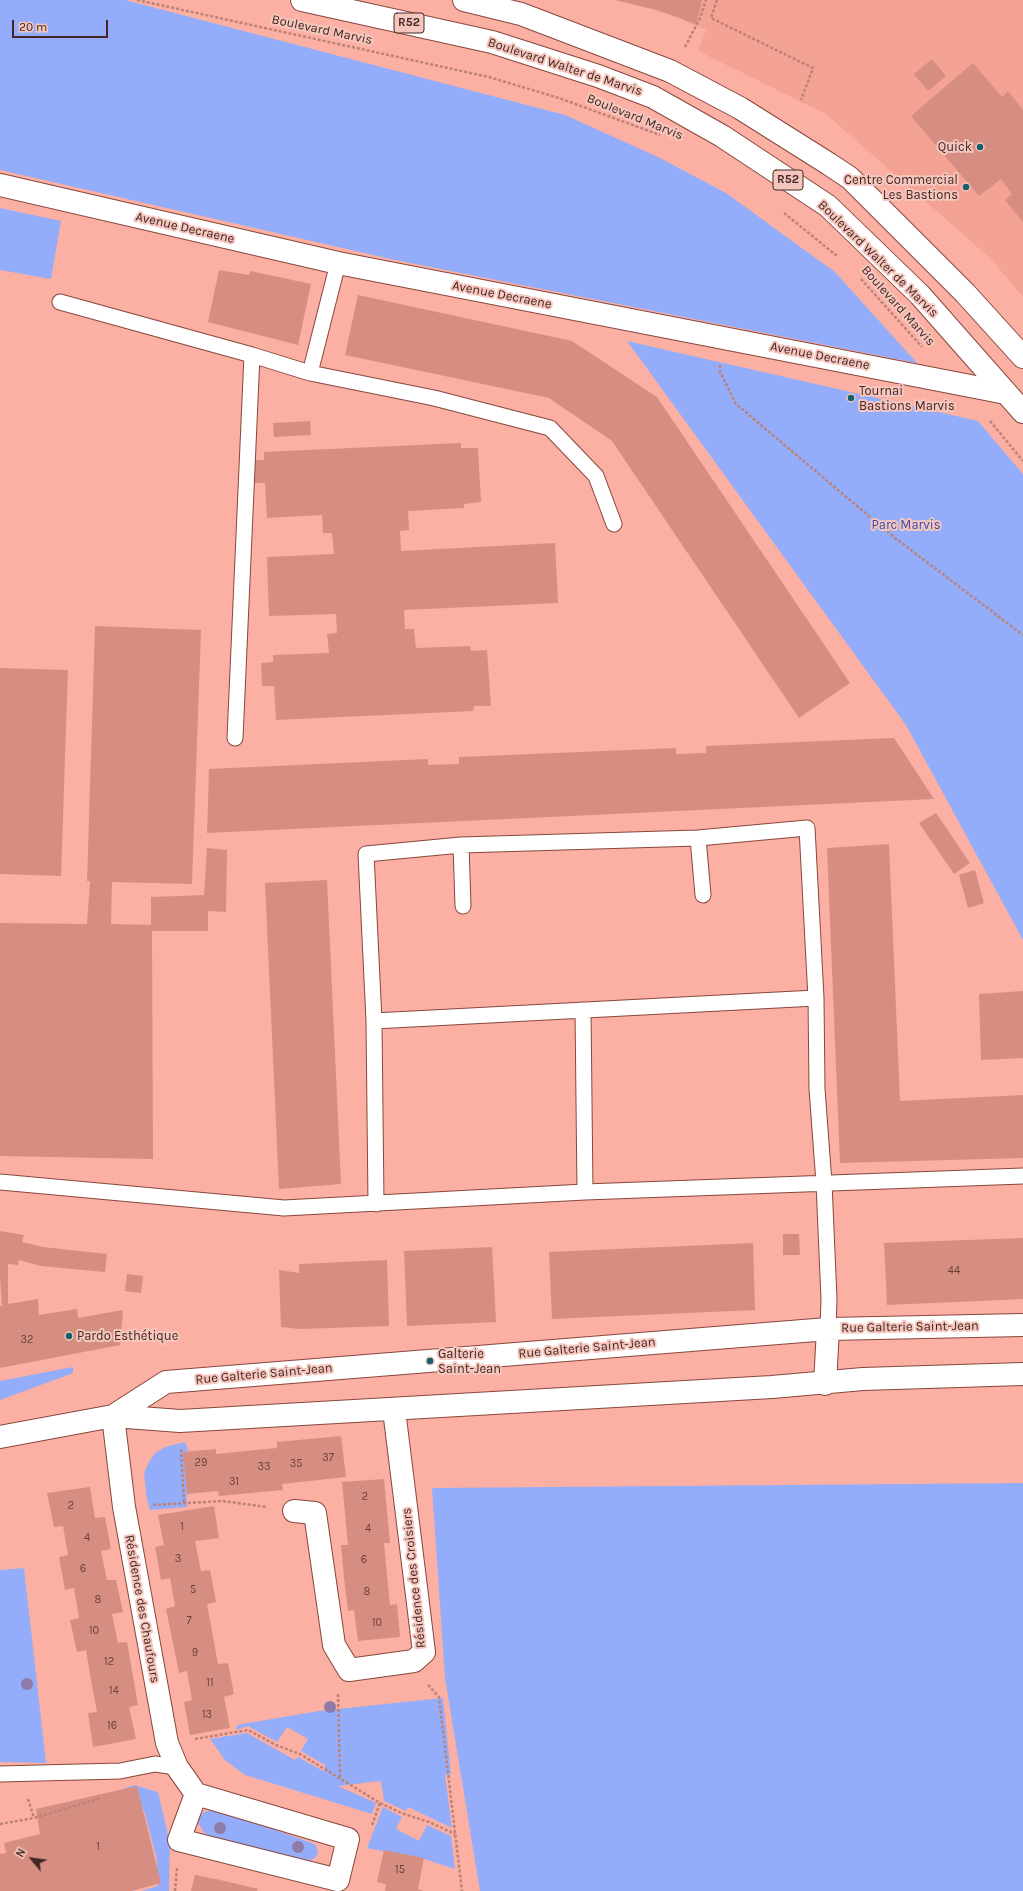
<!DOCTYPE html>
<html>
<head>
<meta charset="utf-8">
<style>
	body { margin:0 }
	#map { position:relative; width:1023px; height:1891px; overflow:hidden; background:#fbb0a3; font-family:Karla,sans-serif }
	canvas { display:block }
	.north { position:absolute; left:12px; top:1839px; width:40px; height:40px; -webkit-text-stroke:3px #f5c6be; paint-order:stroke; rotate:299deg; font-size:11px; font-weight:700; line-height:16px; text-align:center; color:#442722 }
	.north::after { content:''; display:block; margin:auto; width:14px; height:18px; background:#442722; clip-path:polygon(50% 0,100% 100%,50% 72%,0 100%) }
	.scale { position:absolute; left:12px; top:20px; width:96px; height:18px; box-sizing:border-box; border:2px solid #442722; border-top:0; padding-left:5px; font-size:12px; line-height:14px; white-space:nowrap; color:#442722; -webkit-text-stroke:3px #f5c6be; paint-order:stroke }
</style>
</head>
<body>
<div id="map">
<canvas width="1023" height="1891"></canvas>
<div class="north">N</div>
<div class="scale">20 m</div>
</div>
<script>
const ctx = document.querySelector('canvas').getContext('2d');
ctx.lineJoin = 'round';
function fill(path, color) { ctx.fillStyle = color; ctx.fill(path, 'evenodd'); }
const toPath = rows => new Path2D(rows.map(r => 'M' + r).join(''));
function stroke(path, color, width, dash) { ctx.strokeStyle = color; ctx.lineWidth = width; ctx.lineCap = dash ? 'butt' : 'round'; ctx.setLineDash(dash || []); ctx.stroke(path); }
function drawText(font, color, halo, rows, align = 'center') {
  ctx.font = font + ' Karla,sans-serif'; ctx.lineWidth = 4; ctx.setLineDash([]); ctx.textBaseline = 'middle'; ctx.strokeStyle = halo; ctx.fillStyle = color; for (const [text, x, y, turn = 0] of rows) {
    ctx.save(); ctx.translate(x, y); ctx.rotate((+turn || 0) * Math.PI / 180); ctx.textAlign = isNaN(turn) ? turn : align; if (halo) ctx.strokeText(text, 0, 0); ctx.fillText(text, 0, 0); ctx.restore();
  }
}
const built = toPath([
	[689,0,1023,0,1023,297,991,259,826,114,698,51,706,30,684,21]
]);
const green = toPath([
	[0,0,125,0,565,115,658,157,726,193,835,272,917,363,395,260,0,170],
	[0,208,61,221,51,279,0,270],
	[627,341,978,421,1023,474,1023,940,906,725],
	[73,1367,73,1373,0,1400,0,1381],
	[185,1442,188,1450,184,1453,187,1493,187,1507,150,1510,147,1500,144,1473,149,1462,155,1453,165,1447],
	[1023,1483,1023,1891,480,1891,445,1678,432,1488],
	[24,1568,46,1763,0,1762,0,1570],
	[443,1698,451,1774,445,1775,452,1828,408,1807,406,1811,384,1801,381,1781,338,1786,376,1803,372,1814,245,1775,225,1760,210,1739,247,1733,295,1760,298,1757,325,1772,325,1765,301,1751,308,1739,287,1727,277,1742,248,1726,236,1730,237,1725,319,1711],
	[134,1785,158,1792,170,1843,169,1891,141,1891,158,1886,157,1860,144,1810,111,1818,107,1795],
	[383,1807,402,1817,396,1829,419,1841,427,1825,451,1836,455,1869,424,1859,367,1848],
	[216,1809,312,1843,316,1845,318,1853,315,1858,310,1860,304,1859,212,1839,204,1832,198,1823,200,1817,204,1812]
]);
const building = toPath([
	[615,0,702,0,696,24,656,10],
	[932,59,946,76,928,91,914,74],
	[973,63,1002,97,1008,91,1023,110,1023,222,1005,200,1012,194,1001,179,979,196,911,116],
	[219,270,249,275,250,271,311,284,298,345,208,322],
	[358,295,572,341,657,397,850,683,799,718,612,441,549,398,345,355],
	[310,421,311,435,274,437,273,423],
	[461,443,461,448,478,448,481,502,464,504,464,508,408,511,409,530,400,531,401,551,555,543,558,603,404,610,405,629,414,629,416,648,470,646,471,651,487,650,491,706,474,706,473,711,276,720,274,686,262,686,261,663,273,662,273,655,329,653,327,634,337,633,336,614,269,616,267,557,334,554,332,533,323,533,322,515,267,518,265,483,253,483,252,460,264,460,264,452],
	[95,626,201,630,192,884,112,882,111,924,151,925,151,897,204,895,207,848,227,850,226,912,208,911,208,931,152,931,153,1159,0,1156,0,923,87,924,90,881,87,881],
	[0,668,68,670,61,876,0,874],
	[894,738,934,799,207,833,209,769,428,759,428,765,459,764,459,757,676,748,676,754,706,753,706,746],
	[936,813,970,863,954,874,919,823],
	[889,844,900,1101,1023,1095,1023,1158,840,1163,827,848],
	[975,870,984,903,968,908,959,875],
	[327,880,341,1184,279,1189,265,883],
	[1023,991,1023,1058,981,1060,979,994],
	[0,1231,24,1235,22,1242,43,1247,107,1254,105,1272,41,1266,19,1260,18,1265,8,1264,8,1304,38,1299,39,1315,77,1309,78,1318,123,1310,120,1345,0,1368,0,1306,2,1306,0,1278],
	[783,1234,799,1234,800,1255,783,1255],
	[1023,1238,1023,1299,887,1305,884,1243],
	[753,1243,755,1310,552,1319,549,1252],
	[492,1247,496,1322,407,1326,404,1251],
	[387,1260,389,1326,300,1329,281,1327,279,1270,299,1273,299,1264],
	[127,1274,143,1276,141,1293,125,1291],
	[341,1436,346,1477,282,1484,283,1490,219,1496,218,1491,187,1494,183,1452,216,1449,216,1454,277,1448,277,1442],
	[384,1479,390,1543,384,1543,387,1575,390,1605,397,1604,400,1637,358,1641,354,1610,348,1611,344,1578,341,1545,348,1545,342,1482],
	[90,1487,95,1518,105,1517,111,1549,101,1551,107,1580,116,1580,123,1612,112,1614,118,1643,127,1642,138,1705,129,1707,136,1739,93,1747,88,1713,97,1712,91,1680,86,1650,77,1652,70,1620,79,1618,74,1588,65,1590,59,1557,68,1555,63,1526,54,1527,47,1493],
	[214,1506,219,1538,195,1541,201,1571,210,1570,216,1602,207,1604,218,1664,228,1663,234,1694,224,1697,230,1728,190,1735,184,1702,192,1700,187,1671,179,1673,166,1609,175,1606,170,1578,161,1580,155,1547,164,1545,158,1515],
	[137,1786,161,1883,132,1891,0,1891,0,1854,6,1853,4,1843,40,1834,36,1809],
	[384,1850,424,1858,418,1889,424,1891,385,1891,386,1884,377,1882],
	[195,1875,225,1881,258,1889,257,1891,191,1891]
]);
const path = toPath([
	[137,0,489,77,559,98,660,135],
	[717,0,711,18,813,68,801,100],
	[685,47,700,18,706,0],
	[784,213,837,256],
	[861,279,922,347],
	[720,365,720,372,736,404,895,538,1023,635],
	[990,421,1023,461],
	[181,1449,184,1503],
	[153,1505,223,1501,267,1507],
	[428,1685,439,1697,462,1891],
	[338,1694,340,1777],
	[195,1739,248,1730,276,1745,300,1754,380,1803,404,1814,429,1822,455,1834],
	[28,1799,34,1818],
	[0,1824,34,1818,101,1798],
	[372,1825,380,1803],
	[175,1891,177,1868]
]);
const lane = toPath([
	[60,302,252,355,310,373,338,263],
	[310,373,434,398,550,428,596,476,614,524],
	[235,738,252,355],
	[698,838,703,895],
	[461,845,463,906],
	[583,1010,585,1192],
	[374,1021,816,998],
	[0,1182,284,1208,585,1192,1023,1176],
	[376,1204,374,1021,366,854,461,845,698,838,807,828,816,998,817,1089,824,1183,829,1299,828,1329],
	[0,1774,120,1771,155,1764,177,1767]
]);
const street = toPath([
	[825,1384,828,1329],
	[113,1416,166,1382,828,1329,1023,1325],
	[113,1416,124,1507,167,1743,177,1767,196,1794,348,1839,338,1880,179,1840,196,1794],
	[0,1437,113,1416,180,1421,772,1387,863,1379,1023,1374],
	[294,1511,315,1513,334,1645,349,1670,414,1661,424,1652,394,1410]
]);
const secondary = toPath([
	[0,185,338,263,1006,393]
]);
const primary = toPath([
	[302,0,492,42,598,76,653,97,722,136,828,206,920,295,1023,412],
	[464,0,521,14,670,71,740,108,829,164,850,178,965,293,1023,357]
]);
const trees = [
	[27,1684],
	[330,1707],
	[220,1828],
	[298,1847]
];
const markers = [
	[980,147,4,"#14616c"],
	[966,187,4,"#14616c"],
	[851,398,4,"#14616c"],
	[69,1336,4,"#14616c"],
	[430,1361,4,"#14616c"]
];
const numberNames = [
	["44",954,1271],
	["32",27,1340],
	["37",328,1458],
	["29",201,1463],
	["35",296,1464],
	["33",264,1467],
	["31",234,1482],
	["2",365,1497],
	["2",71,1506],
	["1",182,1527],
	["4",368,1529],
	["4",87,1538],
	["3",178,1559],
	["6",364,1560],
	["6",83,1569],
	["5",193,1590],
	["8",367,1592],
	["8",98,1600],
	["7",189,1621],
	["10",377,1623],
	["10",94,1631],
	["9",195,1653],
	["12",109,1662],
	["11",210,1683],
	["14",114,1691],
	["13",207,1715],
	["16",112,1726],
	["1",98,1847],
	["15",400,1870]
];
const shields = [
	[409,23,30],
	[788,180,30]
];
const shieldNames = [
	["R52",409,23],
	["R52",788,180]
];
const streetNames = [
	["Boulevard Marvis",322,30,12],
	["Boulevard Walter de Marvis",565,67,18],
	["Boulevard Marvis",635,117,22],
	["Avenue Decraene",185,228,13],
	["Boulevard Walter de Marvis",878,259,44],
	["Avenue Decraene",502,295,11],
	["Boulevard Marvis",898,306,48],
	["Avenue Decraene",820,356,11],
	["Rue Galterie Saint-Jean",910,1327,-1],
	["Rue Galterie Saint-Jean",587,1348,-5],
	["Rue Galterie Saint-Jean",264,1374,-5],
	["Résidence des Croisiers",414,1578,-96],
	["Résidence des Chaufours",142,1609,80]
];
const poiNames = [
	["Quick",972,147,"right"],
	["Centre Commercial",958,180,"right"],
	["Les Bastions",958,195,"right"],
	["Tournai",859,391],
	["Bastions Marvis",859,406],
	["Pardo Esthétique",77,1336],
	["Galterie",438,1354],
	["Saint-Jean",438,1369]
];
const parkNames = [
	["Parc Marvis",906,525]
];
fill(built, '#f4a293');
fill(green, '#94adfb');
fill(building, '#d78e82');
stroke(lane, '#88473d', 17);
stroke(street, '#88473d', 24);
stroke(secondary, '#88473d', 24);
stroke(primary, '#88473d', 24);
stroke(path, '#bd8277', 2.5, [3, 2]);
stroke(lane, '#fff', 15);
stroke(street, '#fff', 22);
stroke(secondary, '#fff', 22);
stroke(primary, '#fff', 22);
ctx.fillStyle = '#907aa7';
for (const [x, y] of trees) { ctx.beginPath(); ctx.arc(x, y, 6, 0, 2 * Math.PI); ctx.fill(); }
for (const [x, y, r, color] of markers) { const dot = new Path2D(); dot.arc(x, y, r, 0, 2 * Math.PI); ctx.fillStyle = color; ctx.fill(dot); stroke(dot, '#f5c6be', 1.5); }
drawText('11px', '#69413a', null, numberNames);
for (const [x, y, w] of shields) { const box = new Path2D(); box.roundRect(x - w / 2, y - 10, w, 20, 3); ctx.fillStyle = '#f5c6be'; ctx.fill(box); stroke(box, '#442722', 1); }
drawText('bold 12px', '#442722', null, shieldNames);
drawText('13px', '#442722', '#f5c6be', streetNames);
drawText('13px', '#442722', '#f5c6be', poiNames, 'left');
drawText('13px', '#394daa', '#f5c6be', parkNames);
</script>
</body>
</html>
